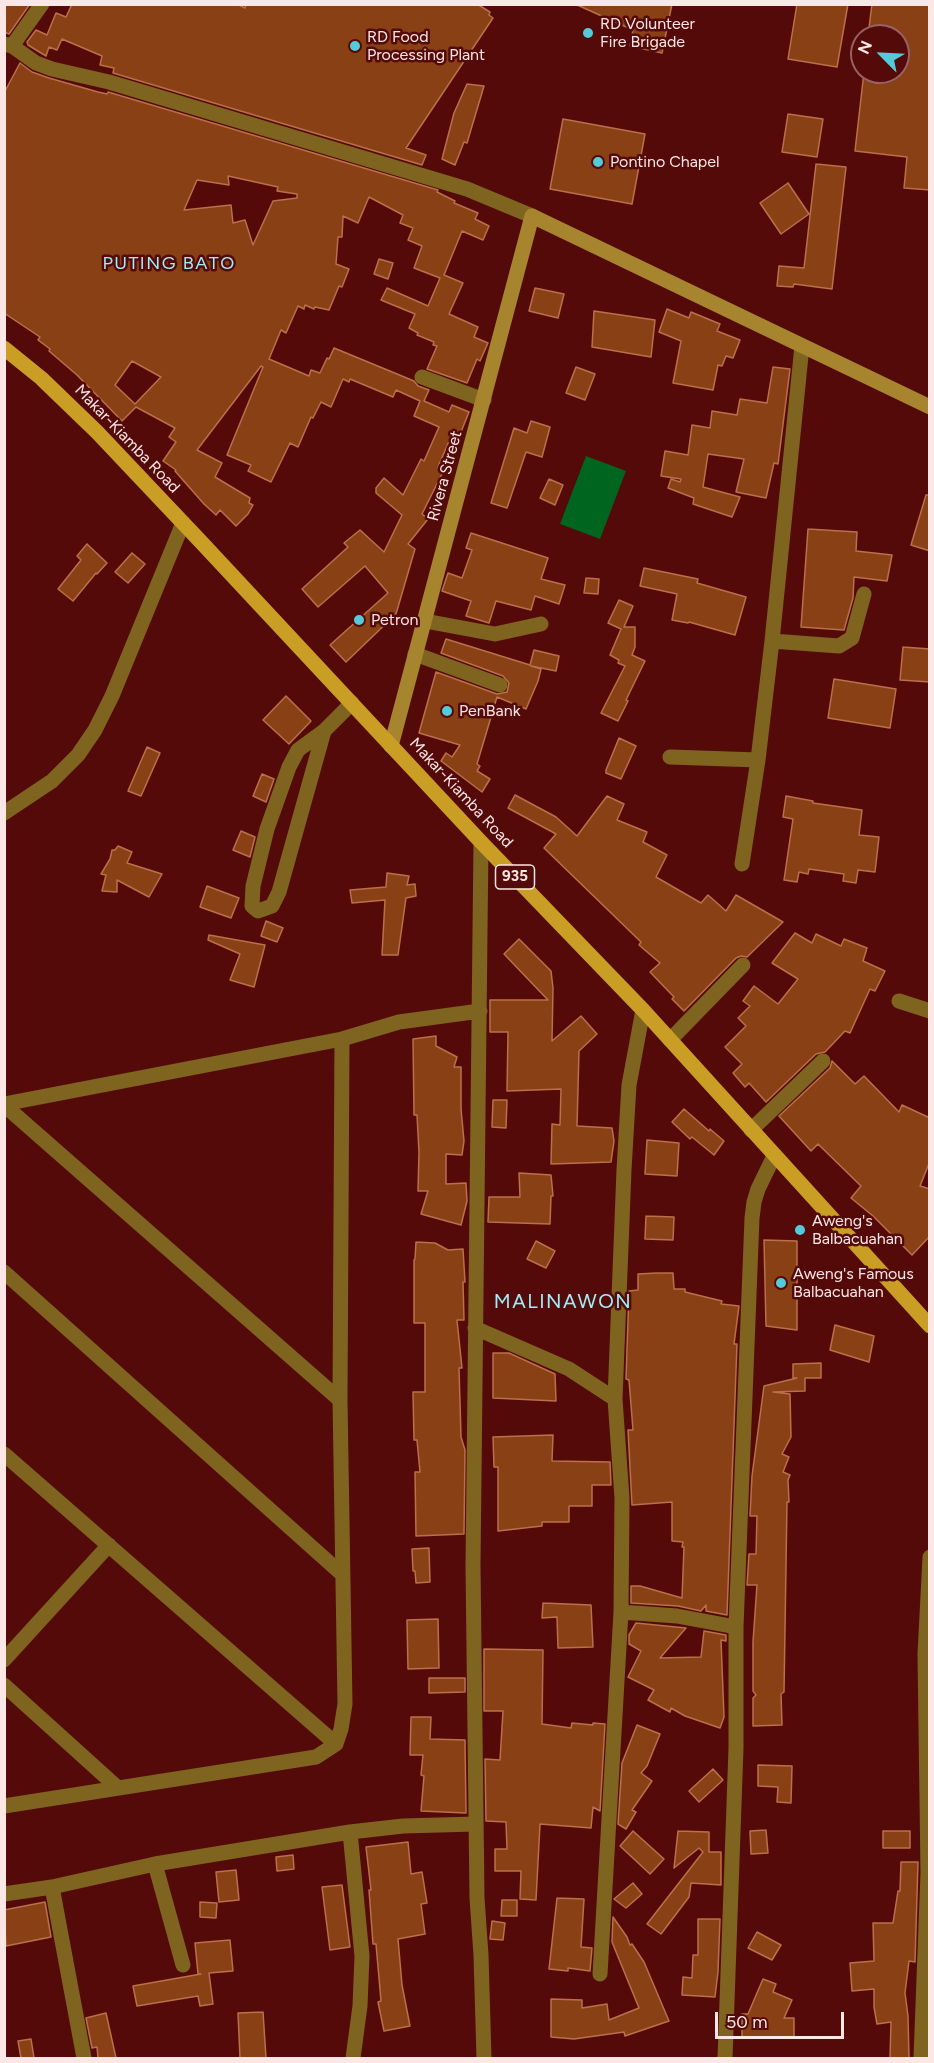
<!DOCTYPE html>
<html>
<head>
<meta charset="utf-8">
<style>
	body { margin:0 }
	#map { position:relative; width:934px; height:2063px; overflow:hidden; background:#550a0a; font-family:Figtree,sans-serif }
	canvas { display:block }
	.frame { position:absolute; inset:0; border:6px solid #fbe7e5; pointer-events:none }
	.north { position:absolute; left:850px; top:24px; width:60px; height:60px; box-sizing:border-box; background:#550a0a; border:2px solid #976262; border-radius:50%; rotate:294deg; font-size:16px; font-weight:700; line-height:24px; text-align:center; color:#fbe7e5 }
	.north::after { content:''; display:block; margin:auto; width:21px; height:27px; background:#53cbda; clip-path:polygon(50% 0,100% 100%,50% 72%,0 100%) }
	.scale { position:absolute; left:715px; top:2012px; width:129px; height:27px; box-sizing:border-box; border:3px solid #fbe7e5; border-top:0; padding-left:8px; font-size:18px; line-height:21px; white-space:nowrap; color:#fbe7e5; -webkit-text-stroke:4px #550a0a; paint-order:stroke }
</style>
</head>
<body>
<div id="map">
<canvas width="934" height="2063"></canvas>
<div class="frame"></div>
<div class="north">N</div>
<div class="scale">50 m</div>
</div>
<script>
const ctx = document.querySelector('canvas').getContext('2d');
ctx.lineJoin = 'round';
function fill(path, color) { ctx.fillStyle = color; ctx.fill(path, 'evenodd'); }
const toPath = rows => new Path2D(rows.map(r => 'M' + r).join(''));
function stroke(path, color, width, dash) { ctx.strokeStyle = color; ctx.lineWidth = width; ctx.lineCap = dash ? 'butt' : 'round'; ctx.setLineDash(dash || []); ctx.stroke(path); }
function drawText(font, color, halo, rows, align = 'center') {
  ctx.font = font + ' Figtree,sans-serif'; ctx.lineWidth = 5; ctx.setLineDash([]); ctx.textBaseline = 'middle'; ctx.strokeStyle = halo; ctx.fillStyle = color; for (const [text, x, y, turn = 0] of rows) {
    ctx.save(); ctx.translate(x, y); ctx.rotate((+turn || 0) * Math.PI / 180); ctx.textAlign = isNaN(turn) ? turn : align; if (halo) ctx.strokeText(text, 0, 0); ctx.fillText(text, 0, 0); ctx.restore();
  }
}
const green = toPath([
	[586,456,626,471,600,539,560,524]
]);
const building = toPath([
	[4,4,30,4,9,34,4,32,4,4],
	[72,4,237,4,245,8,246,4,477,4,490,12,489,15,493,18,406,148,426,155,422,165,113,73,114,68,100,65,102,56,62,39,57,50,49,47,46,56,28,45,27,42,36,30,47,35,56,13,66,17,72,4],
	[575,4,672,4,662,53,630,46,633,30,575,4],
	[797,4,848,4,837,67,788,59,797,4],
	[872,4,930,4,930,190,904,188,907,157,855,151,864,72,898,72,898,36,868,36,872,4],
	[20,63,32,72,49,78,98,92,107,94,108,92,438,190,437,192,455,201,454,203,478,213,475,219,489,226,483,240,462,231,444,275,463,283,449,314,478,327,474,337,488,343,480,361,477,359,467,383,427,369,437,346,433,345,434,342,417,335,418,333,409,328,415,314,381,300,387,288,428,306,440,278,414,268,422,246,408,240,413,228,400,223,403,215,369,197,358,223,343,216,342,237,338,237,336,264,349,269,342,287,339,286,329,310,315,307,314,309,305,305,304,309,298,306,286,333,281,330,269,359,309,376,311,370,320,373,327,358,329,359,334,348,414,381,418,386,429,390,424,401,449,412,452,405,469,412,457,442,450,439,438,467,444,470,422,514,428,519,408,544,415,549,396,614,346,662,330,645,388,593,365,566,318,607,302,589,348,547,344,543,360,530,384,552,402,515,376,493,376,488,384,478,403,495,421,459,424,461,439,427,414,416,420,401,396,390,393,397,350,379,349,382,343,379,331,407,321,402,313,418,311,417,298,447,290,443,271,482,248,471,251,465,227,455,263,367,261,366,197,450,222,463,215,477,250,498,249,503,253,505,248,514,236,526,220,510,216,515,204,504,175,471,176,470,163,461,176,442,169,437,175,428,136,407,122,421,77,375,49,351,50,349,38,340,40,337,4,313,4,93,20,63],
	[228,176,278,187,277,191,297,194,297,198,273,201,253,245,245,220,233,223,231,205,184,210,197,180,229,185,228,176],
	[132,361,161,377,135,404,115,385,132,361],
	[467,84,484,86,467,143,464,142,455,165,442,159,454,113,467,84],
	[788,114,823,119,817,157,782,152,788,114],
	[563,119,645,134,632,204,550,189,563,119],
	[816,164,846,167,832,289,794,284,793,287,777,286,779,266,804,268,816,164],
	[788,183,809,214,781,234,760,203,788,183],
	[379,259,393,263,388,279,374,274,379,259],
	[535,288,564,294,558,318,529,311,535,288],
	[667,309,689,318,691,312,720,324,717,331,740,340,733,358,726,356,722,366,718,365,713,390,673,383,681,341,659,332,667,309],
	[594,311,655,320,651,357,592,347,594,311],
	[576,367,595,374,585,400,566,393,576,367],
	[773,367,790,369,778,464,774,463,766,498,736,492,744,459,708,454,703,487,740,497,732,517,693,504,694,498,668,488,671,479,680,482,681,479,661,476,665,451,688,455,692,425,710,428,712,411,737,415,740,399,767,403,773,367],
	[531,421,550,427,542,457,526,452,507,508,491,503,514,428,527,433,531,421],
	[549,479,563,485,555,505,540,498,549,479],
	[926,495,930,495,930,551,911,545,926,495],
	[808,529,857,532,856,551,892,555,887,581,854,577,853,598,844,630,801,627,808,529],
	[471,533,548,558,541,579,565,585,559,604,535,596,531,610,496,601,489,623,466,616,471,601,442,591,448,573,462,578,472,550,466,548,471,533],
	[87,544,107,563,97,574,96,573,73,601,58,589,81,560,77,556,87,544],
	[132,553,145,564,128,583,115,572,132,553],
	[644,568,698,579,697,583,746,597,735,635,689,622,688,623,672,620,677,594,640,586,644,568],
	[586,578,599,579,598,594,584,593,586,578],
	[619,600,633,606,624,627,635,627,635,647,632,655,645,661,626,700,628,701,618,721,601,713,625,666,618,663,619,660,610,655,621,629,608,623,619,600],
	[446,639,530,665,534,650,559,656,556,671,531,666,541,669,538,681,526,709,497,697,477,764,480,766,477,771,490,779,482,792,441,761,446,753,452,757,460,745,419,733,436,672,497,694,507,692,509,683,503,676,441,653,446,639],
	[903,647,930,649,930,682,900,680,903,647],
	[834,679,896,689,890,728,828,718,834,679],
	[286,696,311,721,289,744,263,720,286,696],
	[619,738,636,746,621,779,606,773,606,770,619,738],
	[147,747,160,753,141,796,128,791,147,747],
	[262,774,274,779,266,802,253,796,262,774],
	[515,795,556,817,577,836,607,796,624,804,617,820,647,832,643,842,667,855,656,877,701,903,708,895,726,911,736,895,783,922,747,957,741,956,736,958,684,1011,672,999,674,997,650,972,660,963,639,945,641,942,544,848,556,834,508,808,515,795],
	[786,796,813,801,813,803,862,810,859,835,879,837,875,872,858,870,856,883,843,881,844,874,809,869,808,874,799,872,797,882,784,880,793,819,783,817,786,796],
	[241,831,255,837,250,857,233,850,241,831],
	[118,846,132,852,127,863,162,874,149,897,117,880,117,892,102,891,106,875,101,874,110,859,112,850,115,850,118,846],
	[387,873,409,876,407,885,415,884,416,896,406,898,398,955,382,955,385,900,352,903,350,890,386,887,387,873],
	[207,886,239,898,231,918,200,907,207,886],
	[266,921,283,928,277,942,261,936,266,921],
	[795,933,812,943,816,934,841,946,844,939,867,948,863,961,885,971,875,991,870,989,850,1033,845,1031,825,1052,816,1054,766,1102,749,1083,745,1087,733,1073,742,1064,725,1047,746,1026,738,1018,750,1006,743,1001,754,986,778,1004,798,979,772,963,795,933],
	[209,935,265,945,254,987,230,980,240,954,208,940,209,935],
	[519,939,551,971,553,988,552,1041,581,1016,597,1034,579,1051,577,1126,612,1128,614,1141,611,1162,551,1164,552,1124,560,1125,561,1089,507,1091,508,1032,490,1032,490,1000,548,1000,504,954,519,939],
	[436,1036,436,1046,457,1057,454,1067,461,1067,461,1109,464,1141,462,1155,446,1154,446,1184,466,1183,467,1201,461,1225,421,1214,428,1191,418,1191,419,1152,417,1115,414,1115,413,1039,436,1036],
	[832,1061,855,1084,864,1076,899,1112,902,1105,930,1118,930,1161,920,1186,930,1189,930,1236,912,1255,873,1216,851,1198,861,1186,818,1144,811,1151,779,1116,830,1068,832,1061],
	[493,1100,507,1100,506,1128,492,1127,493,1100],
	[684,1109,709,1131,710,1129,724,1141,714,1155,692,1137,690,1139,672,1122,684,1109],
	[647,1140,679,1143,677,1176,645,1174,647,1140],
	[519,1173,551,1175,553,1196,551,1196,550,1224,488,1222,489,1197,520,1197,519,1173],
	[646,1216,674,1217,673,1240,645,1239,646,1216],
	[764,1240,797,1241,797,1330,766,1326,764,1240],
	[536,1241,555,1251,546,1268,527,1259,536,1241],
	[416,1242,435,1243,448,1250,463,1249,465,1282,463,1282,464,1320,457,1320,462,1368,459,1368,461,1437,465,1450,464,1534,416,1536,415,1472,420,1472,417,1440,414,1440,413,1392,425,1392,425,1323,414,1323,414,1260,415,1259,416,1242],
	[657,1273,673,1273,674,1289,685,1289,685,1292,722,1301,721,1304,739,1306,734,1344,737,1344,727,1615,706,1611,706,1605,701,1611,678,1606,631,1603,631,1586,640,1586,682,1598,684,1547,682,1547,683,1542,672,1541,672,1502,632,1505,628,1430,633,1430,629,1380,626,1379,629,1291,638,1290,638,1274,657,1273],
	[835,1325,874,1336,869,1362,830,1350,835,1325],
	[493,1353,509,1353,555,1374,556,1401,493,1398,493,1353],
	[821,1363,821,1378,805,1378,805,1391,773,1392,790,1394,791,1437,782,1454,789,1457,783,1472,790,1475,788,1480,789,1502,787,1502,784,1692,781,1694,782,1725,753,1726,753,1698,756,1695,753,1691,753,1642,757,1585,747,1585,749,1554,756,1554,757,1516,750,1516,752,1476,764,1386,797,1378,793,1378,793,1364,821,1363],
	[553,1435,552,1461,610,1462,611,1485,592,1485,592,1506,569,1506,569,1522,542,1522,542,1526,498,1531,498,1467,494,1467,493,1437,553,1435],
	[429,1548,430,1582,416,1583,415,1571,413,1571,412,1549,429,1548],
	[543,1603,591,1605,593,1647,558,1648,557,1617,542,1618,543,1603],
	[438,1619,439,1668,408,1669,407,1620,438,1619],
	[636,1623,686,1628,660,1658,701,1657,704,1631,726,1635,726,1641,721,1640,724,1717,720,1728,685,1716,671,1708,670,1712,648,1700,654,1690,628,1677,641,1651,629,1644,629,1635,636,1623],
	[484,1649,543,1650,542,1724,571,1728,572,1723,593,1725,593,1723,605,1724,600,1811,593,1807,591,1828,540,1824,536,1900,520,1899,521,1871,495,1871,495,1849,507,1849,506,1822,486,1821,485,1759,500,1760,503,1711,484,1711,484,1649],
	[429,1678,465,1678,465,1692,429,1693,429,1678],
	[411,1717,431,1717,430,1739,465,1740,466,1813,421,1811,424,1776,421,1775,423,1755,410,1755,411,1717],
	[637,1725,660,1734,647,1766,641,1773,652,1781,632,1810,636,1812,626,1829,618,1824,622,1763,637,1725],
	[758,1765,792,1766,791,1803,777,1802,778,1787,758,1786,758,1765],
	[713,1769,723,1780,699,1802,689,1791,713,1769],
	[766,1830,768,1853,751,1854,750,1831,766,1830],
	[633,1831,664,1859,650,1874,620,1846,633,1831],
	[678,1831,709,1832,709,1852,721,1852,721,1885,691,1883,689,1897,661,1934,647,1924,703,1852,699,1848,674,1868,678,1831],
	[883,1831,910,1831,910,1848,883,1848,883,1831],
	[408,1842,411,1874,422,1872,427,1903,421,1904,425,1934,398,1939,402,1985,410,2026,384,2031,378,2002,381,2001,376,1944,373,1944,369,1890,371,1890,366,1847,408,1842],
	[293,1855,294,1869,277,1871,276,1857,293,1855],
	[901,1862,918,1862,915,1962,909,1961,905,1993,908,2016,909,2058,890,2058,891,2022,877,2024,874,2007,874,1989,852,1991,850,1963,874,1961,873,1923,893,1923,898,1891,900,1891,901,1862],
	[236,1870,239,1900,219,1902,216,1872,236,1870],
	[633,1883,642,1894,626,1908,614,1899,633,1883],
	[342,1885,350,1947,330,1950,322,1887,342,1885],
	[557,1898,584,1899,581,1947,592,1948,590,1971,568,1968,568,1971,549,1969,557,1898],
	[502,1900,517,1900,517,1916,501,1916,502,1900],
	[45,1902,51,1937,6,1946,4,1910,45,1902],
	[200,1902,217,1903,216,1918,200,1917,200,1902],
	[613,1917,627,1937,630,1945,632,1944,644,1962,669,2021,625,2036,624,2032,574,2039,551,2037,551,1999,582,2000,582,2008,607,2004,609,2020,639,2008,612,1942,613,1917],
	[698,1919,720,1919,718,1972,715,1997,682,1995,683,1977,692,1978,693,1955,698,1955,698,1919],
	[492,1921,505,1923,503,1940,490,1939,492,1921],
	[757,1932,781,1945,772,1960,748,1948,757,1932],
	[230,1940,233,1971,209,1973,213,2004,200,2006,198,1996,137,2006,133,1986,201,1974,198,1974,195,1943,230,1940],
	[763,1979,776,1984,773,1992,792,2000,784,2018,794,2018,794,2037,742,2038,742,2014,748,2014,763,1979],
	[263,2012,266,2058,240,2058,238,2013,263,2012],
	[106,2013,116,2058,98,2058,97,2047,92,2048,86,2018,106,2013],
	[31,2039,34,2058,21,2058,18,2041,31,2039]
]);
const street = toPath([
	[4,44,12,46,36,63,52,69,109,82,467,189,532,216],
	[12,46,42,4],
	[422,377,484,400],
	[425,621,495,634,541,624],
	[772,641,839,646,852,638,864,594],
	[415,654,500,685],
	[324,731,298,750,289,767,267,829,253,886,252,906,258,911,272,906,279,892,324,731,352,703],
	[670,757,758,760],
	[4,813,52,781,78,755,95,730,112,696,183,523],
	[481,842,473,1565,477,1898,481,1955,484,2058],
	[742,864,758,760,772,641,802,346],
	[899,1001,930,1011],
	[670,1040,743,965],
	[4,1104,342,1039,399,1022,480,1011],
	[4,1105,340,1400],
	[751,1130,823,1061],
	[4,1272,343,1575],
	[475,1328,569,1369,615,1399],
	[4,1454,336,1744],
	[621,1612,622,1498,615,1399,624,1170,629,1085,643,1010],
	[4,1660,109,1545],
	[4,1685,118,1788],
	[4,1806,316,1757,336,1744,341,1729,345,1704,340,1400,342,1039],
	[350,1832,362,1956,360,2006,353,2058],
	[155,1864,183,1965],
	[52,1887,84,2058],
	[4,1894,52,1887,155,1864,350,1832,403,1826,476,1824],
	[600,1974,621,1612,677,1616,736,1627],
	[725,2058,736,1748,736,1627,752,1218,754,1202,758,1189,774,1156],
	[921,2058,928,1873,925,1654,930,1557]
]);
const secondary = toPath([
	[391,746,532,216,930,407]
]);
const primary = toPath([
	[4,348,41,378,97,432,202,543,481,842,643,1010,930,1326]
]);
const markers = [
	[588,33,6,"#53cbda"],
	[355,46,6,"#53cbda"],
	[598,162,6,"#53cbda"],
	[359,620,6,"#53cbda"],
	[447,711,6,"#53cbda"],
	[800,1230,6,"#53cbda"],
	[781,1283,6,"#53cbda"]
];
const shields = [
	[515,877,39]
];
const shieldNames = [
	["935",515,877]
];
const poiNames = [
	["RD Volunteer",600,24],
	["Fire Brigade",600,42],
	["RD Food",367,37],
	["Processing Plant",367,55],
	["Pontino Chapel",610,162],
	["Petron",371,620],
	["PenBank",459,711],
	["Aweng's",812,1221],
	["Balbacuahan",812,1239],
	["Aweng's Famous",793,1274],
	["Balbacuahan",793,1292]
];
const streetNames = [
	["Makar-Kiamba Road",127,439,46],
	["Rivera Street",445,476,-75],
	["Makar-Kiamba Road",461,793,47]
];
const neighbourhoodNames = [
	["PUTING BATO",169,264]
];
const quarterNames = [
	["MALINAWON",563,1302]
];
fill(green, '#00651f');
fill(building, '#894015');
stroke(building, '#ba704b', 1.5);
stroke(street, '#7f6420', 15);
stroke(secondary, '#a7852f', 15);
stroke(primary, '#ca9e24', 15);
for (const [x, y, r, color] of markers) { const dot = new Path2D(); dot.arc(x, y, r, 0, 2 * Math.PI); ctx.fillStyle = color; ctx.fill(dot); stroke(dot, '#550a0a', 2); }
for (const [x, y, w] of shields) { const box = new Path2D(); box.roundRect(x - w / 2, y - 12, w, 24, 4.5); ctx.fillStyle = '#550a0a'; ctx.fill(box); stroke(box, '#fbe7e5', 1.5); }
drawText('bold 15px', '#fbe7e5', null, shieldNames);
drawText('16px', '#fbe7e5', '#550a0a', poiNames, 'left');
drawText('16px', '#fbe7e5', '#550a0a', streetNames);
ctx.letterSpacing = '1.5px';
drawText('18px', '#9eeef9', '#550a0a', neighbourhoodNames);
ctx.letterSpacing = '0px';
ctx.letterSpacing = '1.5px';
drawText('20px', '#9eeef9', '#550a0a', quarterNames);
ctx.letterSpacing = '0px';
</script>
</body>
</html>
